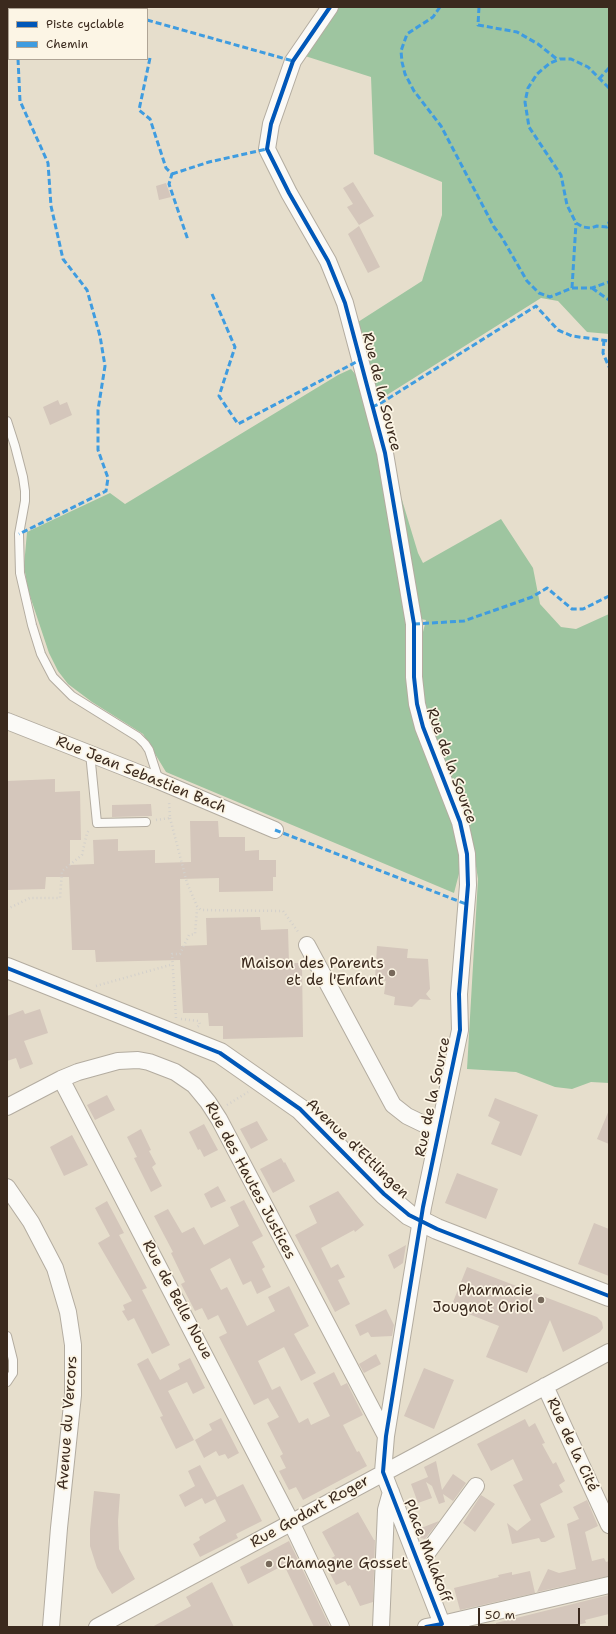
<!DOCTYPE html>
<html>
<head>
<meta charset="utf-8">
<style>
	body { margin:0 }
	#map { position:relative; width:616px; height:1634px; overflow:hidden; background:#e6decc; font-family:"Shantell Sans",sans-serif }
	canvas { display:block }
	.frame { position:absolute; inset:0; border:8px solid #3b2a1e; pointer-events:none }
	.legend { position:absolute; left:8px; top:8px; width:140px; height:52px; box-sizing:border-box; background:#fcf5e5; border:1px solid #afa495; margin:0; padding:5px 7px; list-style:none; font-size:12px; color:#3b2a1e }
	.legend li { display:flex; align-items:center; gap:8px; height:20px }
	.legend b { width:20px; border:1px solid #afa495 }
	.scale { position:absolute; left:478px; top:1608px; width:102px; height:18px; box-sizing:border-box; border:2px solid #3b2a1e; border-top:0; padding-left:5px; font-size:12px; line-height:14px; white-space:nowrap; color:#3b2a1e; -webkit-text-stroke:3px #fcf5e5; paint-order:stroke }
</style>
</head>
<body>
<div id="map">
<canvas width="616" height="1634"></canvas>
<div class="frame"></div>
<ul class="legend">
<li><b style="height:5px;background:#0057b8"></b>Piste cyclable</li>
<li><b style="height:5px;background:#3f9ce0"></b>Chemin</li>
</ul>
<div class="scale">50 m</div>
</div>
<script>
const ctx = document.querySelector('canvas').getContext('2d');
ctx.lineJoin = 'round';
function fill(path, color) { ctx.fillStyle = color; ctx.fill(path, 'evenodd'); }
const toPath = rows => new Path2D(rows.map(r => 'M' + r).join(''));
function stroke(path, color, width, dash) { ctx.strokeStyle = color; ctx.lineWidth = width; ctx.lineCap = dash ? 'butt' : 'round'; ctx.setLineDash(dash || []); ctx.stroke(path); }
function drawText(font, color, halo, rows, align = 'center') {
  ctx.font = font + ' "Shantell Sans",sans-serif'; ctx.lineWidth = 3.5; ctx.setLineDash([]); ctx.textBaseline = 'middle'; ctx.strokeStyle = halo; ctx.fillStyle = color; for (const [text, x, y, turn = 0] of rows) {
    ctx.save(); ctx.translate(x, y); ctx.rotate((+turn || 0) * Math.PI / 180); ctx.textAlign = isNaN(turn) ? turn : align; if (halo) ctx.strokeText(text, 0, 0); ctx.fillText(text, 0, 0); ctx.restore();
  }
}
const forest = toPath([
	[338,7,609,7,609,334,587,332,558,301,541,298,379,400,358,322,422,281,442,215,442,182,374,154,371,77,305,56],
	[351,369,356,375,382,454,409,643,444,798,463,858,454,893,166,772,143,734,92,702,68,684,58,671,49,653,28,590,24,566,27,532,110,493,125,504,338,375],
	[402,500,418,553,423,563,501,519,533,568,540,604,561,627,576,629,609,614,609,1083,591,1082,572,1089,555,1087,516,1072,467,1069,478,879,472,841,422,705,421,640,426,620,420,619,401,510]
]);
const building = toPath([
	[353,182,374,216,359,225,347,207,353,204,343,188],
	[166,183,171,197,159,200,156,186],
	[359,226,380,267,368,273,348,234],
	[58,400,60,405,67,402,72,415,50,425,43,407],
	[55,779,55,792,80,791,81,840,70,840,70,865,94,864,93,840,118,839,118,851,155,850,155,863,191,862,190,821,218,821,219,837,245,837,245,851,259,850,259,860,276,860,276,877,273,877,273,891,219,892,219,878,180,879,181,946,207,945,206,918,260,917,261,930,288,929,289,963,302,963,303,1037,223,1039,223,1026,209,1026,208,1013,183,1013,180,960,96,962,95,950,72,950,69,877,46,877,45,889,7,890,7,781],
	[151,804,152,816,112,817,112,805],
	[377,946,408,949,407,958,428,959,430,989,426,994,431,1000,420,999,412,1007,394,1005,395,997,384,994,386,981,375,978],
	[40,1009,48,1033,24,1041,33,1064,20,1069,16,1058,7,1061,7,1016,23,1010,25,1014],
	[107,1095,115,1110,95,1120,87,1105],
	[495,1098,538,1115,521,1156,491,1144,500,1122,488,1116],
	[609,1110,609,1144,597,1139],
	[257,1121,268,1140,251,1149,240,1129],
	[204,1124,218,1150,204,1157,200,1149,198,1150,189,1132],
	[141,1129,151,1150,149,1151,156,1164,152,1167,162,1186,151,1192,134,1158,137,1157,127,1137],
	[72,1135,88,1165,64,1176,50,1147],
	[281,1158,284,1163,285,1162,295,1181,273,1193,260,1169],
	[457,1173,498,1189,486,1219,445,1203],
	[218,1186,226,1201,211,1208,204,1194],
	[338,1191,364,1225,355,1232,354,1230,321,1248,331,1268,338,1264,345,1277,338,1280,350,1304,335,1312,295,1235,317,1223,309,1206],
	[244,1200,263,1236,252,1242,265,1267,262,1269,271,1287,257,1294,251,1281,243,1285,230,1258,210,1269,221,1290,227,1287,247,1326,275,1311,268,1297,289,1286,309,1326,294,1334,316,1373,301,1381,284,1347,258,1361,272,1390,280,1386,299,1423,308,1418,311,1425,330,1416,313,1383,334,1372,341,1386,347,1383,363,1415,343,1425,357,1452,359,1451,367,1466,303,1500,296,1487,289,1490,279,1471,286,1468,280,1456,283,1454,267,1423,279,1417,268,1398,254,1405,219,1337,227,1333,218,1315,208,1320,202,1308,195,1311,181,1284,185,1282,171,1253,173,1252,154,1216,168,1209,182,1233,194,1227,204,1245,239,1226,230,1207],
	[107,1201,124,1233,119,1235,147,1288,142,1290,170,1345,152,1354,134,1318,128,1321,122,1311,125,1310,123,1305,132,1301,98,1243,110,1236,95,1208],
	[594,1223,609,1229,609,1276,578,1264],
	[406,1245,403,1263,394,1269,388,1255],
	[467,1267,597,1317,602,1322,603,1328,600,1332,563,1352,550,1320,527,1373,486,1357,499,1326,451,1307],
	[386,1309,394,1325,392,1336,371,1337,368,1332,360,1336,355,1325],
	[376,1354,381,1364,364,1373,359,1364],
	[148,1358,160,1380,180,1369,178,1364,190,1358,205,1388,193,1394,187,1382,168,1391,194,1440,176,1449,160,1417,163,1416,137,1364],
	[424,1368,454,1380,434,1429,404,1416],
	[221,1418,239,1453,228,1459,225,1454,219,1456,216,1451,204,1458,195,1440,212,1430,209,1424],
	[525,1419,529,1427,535,1423,545,1443,542,1444,553,1464,556,1462,565,1481,559,1485,563,1492,540,1504,555,1537,545,1542,541,1542,539,1538,512,1544,507,1523,517,1531,531,1520,513,1485,523,1480,513,1459,491,1471,477,1444],
	[436,1461,442,1490,453,1474,466,1483,453,1501,443,1494,445,1502,439,1504,432,1486,426,1482,432,1498,418,1503,411,1484,428,1477,424,1467],
	[200,1465,217,1497,243,1484,262,1521,236,1534,238,1538,200,1557,193,1544,200,1540,199,1537,226,1521,215,1499,205,1504,202,1498,185,1507,179,1495,195,1486,188,1471],
	[94,1491,120,1494,118,1521,119,1549,135,1579,112,1594,97,1568,90,1546,90,1530],
	[481,1495,495,1504,475,1532,463,1523],
	[587,1500,598,1526,585,1532,592,1561,604,1558,606,1562,609,1561,609,1576,537,1592,548,1569,559,1573,576,1569,567,1524,579,1519,573,1507],
	[358,1512,374,1540,375,1540,373,1602,360,1606,350,1585,348,1586,345,1581,336,1585,324,1562,335,1556,322,1532],
	[439,1521,425,1539,420,1538,416,1530],
	[289,1541,330,1627,314,1627,284,1565,248,1584,240,1567],
	[530,1571,535,1593,460,1610,454,1588,499,1577,498,1575,512,1572,512,1575],
	[212,1582,234,1627,152,1627,191,1606,186,1597],
	[609,1595,609,1614,585,1620,586,1623,567,1627,496,1627,496,1623]
]);
const path = toPath([
	[170,818,187,883,197,906,201,910,283,911,299,933],
	[156,820,170,818,169,801],
	[7,909,30,898,60,898,62,871,82,855,87,833,89,830],
	[96,986,170,965],
	[176,1018,172,954,180,954,189,935,195,934,197,909],
	[181,1019,199,1021,200,1025,197,1027],
	[227,1105,248,1092]
]);
const service = toPath([
	[7,421,15,446,23,477,25,491,25,501,19,534,20,573,32,625,41,654,53,677,72,696,138,737,145,744,149,750,159,781],
	[90,753,97,823,146,822],
	[7,1336,13,1360,13,1373,7,1382]
]);
const minor = toPath([
	[330,7,293,61,271,124,267,149,289,193,328,261,345,303,385,453,414,624,414,677,417,704,423,727,460,822,467,854,468,885,459,994,460,1030,423,1207,386,1436,383,1472,442,1624,426,1627],
	[7,721,159,781,275,830],
	[307,945,393,1105,407,1116,438,1131],
	[61,1079,291,1522,341,1627],
	[7,1107,61,1079,78,1072,118,1061,138,1060,149,1062,175,1072,194,1085,208,1102,219,1119,386,1436],
	[7,1187,31,1222,55,1268,68,1312,73,1345,73,1395,59,1528,51,1627],
	[545,1386,609,1525],
	[419,1564,476,1486],
	[97,1627,609,1352],
	[381,1627,386,1510,391,1492],
	[443,1627,442,1624,609,1585]
]);
const tertiary = toPath([
	[7,968,220,1053,300,1109,384,1194,409,1215,437,1229,609,1296]
]);
const quiet = toPath([
	[17,7,17,9],
	[100,7,107,9],
	[440,7,433,17,407,34,401,51,402,62,405,74,414,91,441,126,494,227,501,236,527,281,539,293,550,297,572,288,592,288,609,282],
	[479,7,478,25,517,32,538,44,558,60],
	[147,20,293,61],
	[150,58,139,110,150,119,166,168,172,174,169,184,188,240],
	[18,59,20,101,48,163,51,206,63,259,87,290,100,336,105,366,98,410,98,450,108,478,106,491,19,534],
	[599,79,609,68],
	[609,88,588,67,571,59,560,59,550,63,537,74,528,88,525,102,529,127,561,175,567,205,576,223,583,227,591,228,597,226,607,227,609,222],
	[172,174,209,162,267,149],
	[572,288,576,223],
	[592,288,609,300],
	[212,294,235,347,219,396,238,424,360,360],
	[604,340,603,353,609,367],
	[372,407,381,403,536,306,558,330,572,336,609,341],
	[414,624,464,621,532,597,547,588,572,609,583,609,609,596],
	[275,830,466,904]
]);
const cycleway = toPath([
	[330,7,293,61,271,124,267,149,289,193,328,261,345,303,385,453,414,624,414,677,417,704,423,727,460,822,467,854,468,885,459,994,460,1030,423,1207,386,1436,383,1472,442,1624,426,1627],
	[7,968,220,1053,300,1109,384,1194,409,1215,437,1229,609,1296]
]);
const markers = [
	[392,973,4,"#77695b"],
	[541,1300,4,"#77695b"],
	[269,1564,4,"#77695b"]
];
const streetNames = [
	["Rue de la Source",381,392,76],
	["Rue de la Source",451,766,70],
	["Rue Jean Sebastien Bach",141,775,22],
	["Rue de la Source",433,1097,-78],
	["Avenue d'Ettlingen",357,1149,44],
	["Rue des Hautes Justices",250,1181,62],
	["Rue de Belle Noue",177,1300,62],
	["Avenue du Vercors",68,1423,-86],
	["Rue de la Cité",572,1445,65],
	["Rue Godart Roger",310,1512,-29],
	["Place Malakoff",427,1551,69]
];
const poiNames = [
	["Maison des Parents",384,964],
	["et de l'Enfant",384,981],
	["Pharmacie",533,1291],
	["Jougnot Oriol",533,1308],
	["Chamagne Gosset",277,1564,"left"]
];
fill(forest, '#9ec5a0');
fill(building, '#d4c6bb');
stroke(service, '#b3aca0', 10);
stroke(minor, '#b3aca0', 18);
stroke(tertiary, '#b3aca0', 22);
stroke(path, '#d3d0cb', 2.5, [1, 3]);
stroke(service, '#fbfaf7', 8);
stroke(minor, '#fbfaf7', 16);
stroke(tertiary, '#fbfaf7', 20);
stroke(quiet, '#3f9ce0', 3, [6, 3]);
stroke(cycleway, '#0057b8', 4);
for (const [x, y, r, color] of markers) { const dot = new Path2D(); dot.arc(x, y, r, 0, 2 * Math.PI); ctx.fillStyle = color; ctx.fill(dot); stroke(dot, '#fcf5e5', 1.5); }
drawText('15px', '#3b2a1e', '#fcf5e5', streetNames);
drawText('15px', '#3b2a1e', '#fcf5e5', poiNames, 'right');
</script>
</body>
</html>
